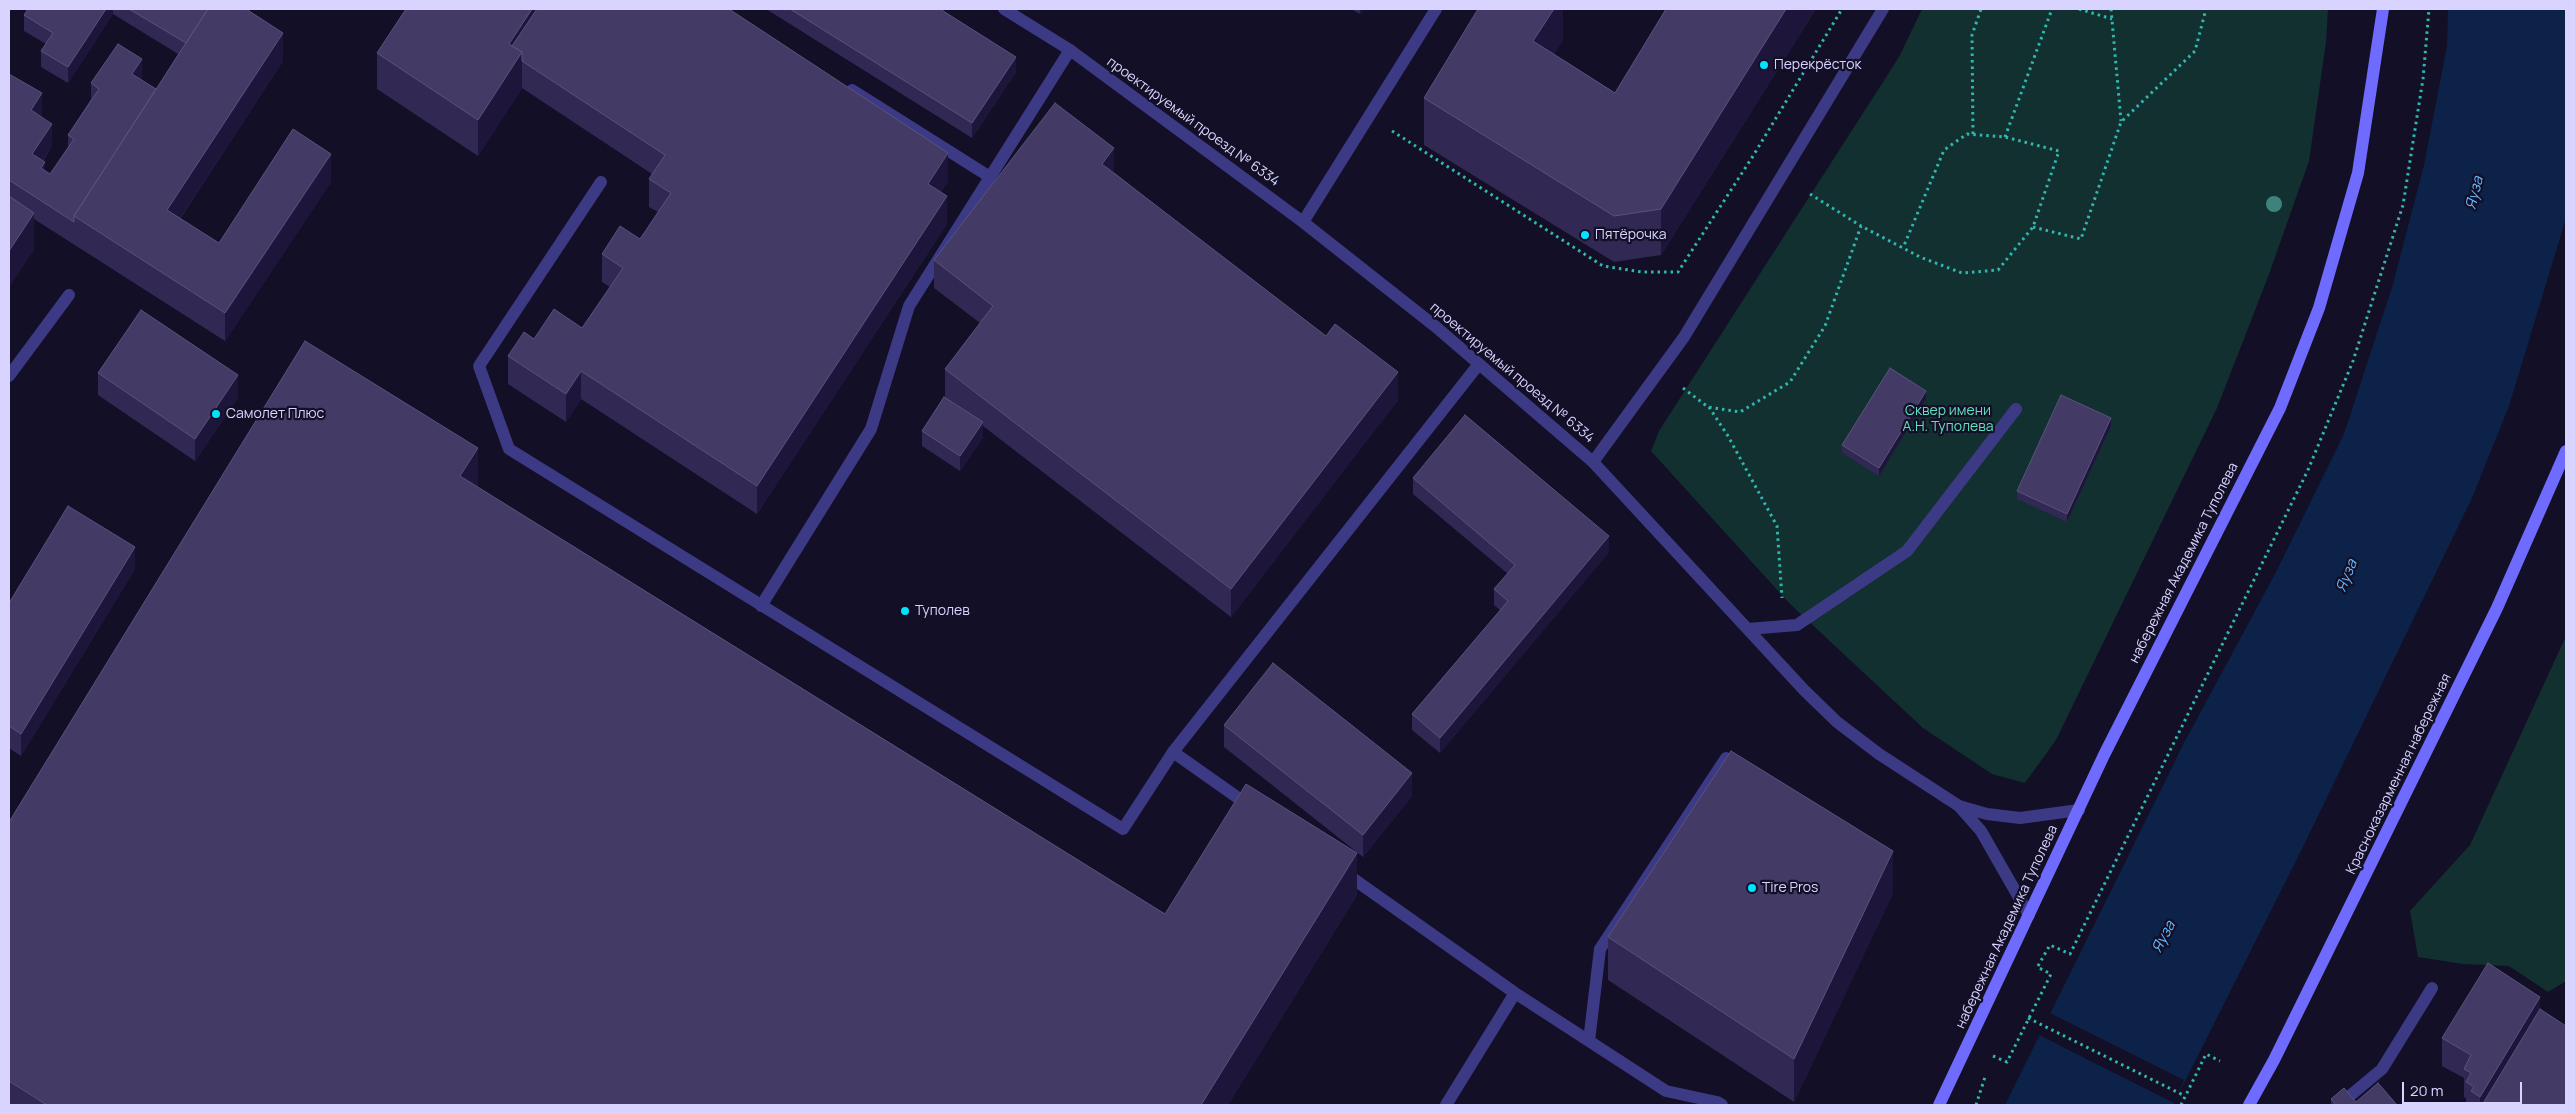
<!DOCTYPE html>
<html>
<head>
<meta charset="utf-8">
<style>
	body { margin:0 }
	#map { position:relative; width:2575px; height:1114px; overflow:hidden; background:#130f26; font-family:Manrope,sans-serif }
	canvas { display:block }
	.frame { position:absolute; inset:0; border:10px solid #d9d4ff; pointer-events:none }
	.scale { position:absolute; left:2402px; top:1082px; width:120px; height:22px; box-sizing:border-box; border:2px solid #d9d4ff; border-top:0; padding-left:6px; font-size:15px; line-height:18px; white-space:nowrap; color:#d9d4ff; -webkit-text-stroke:4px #130f26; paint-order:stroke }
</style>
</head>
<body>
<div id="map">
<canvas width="2575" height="1114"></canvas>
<div class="frame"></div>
<div class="scale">20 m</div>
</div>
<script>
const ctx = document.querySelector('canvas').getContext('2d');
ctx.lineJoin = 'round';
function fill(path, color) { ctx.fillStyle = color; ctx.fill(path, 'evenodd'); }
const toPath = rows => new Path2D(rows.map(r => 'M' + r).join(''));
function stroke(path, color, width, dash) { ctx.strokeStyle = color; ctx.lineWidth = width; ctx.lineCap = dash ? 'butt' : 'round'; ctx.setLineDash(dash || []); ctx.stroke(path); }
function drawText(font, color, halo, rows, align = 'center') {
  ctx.font = font + ' Manrope,sans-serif'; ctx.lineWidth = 4.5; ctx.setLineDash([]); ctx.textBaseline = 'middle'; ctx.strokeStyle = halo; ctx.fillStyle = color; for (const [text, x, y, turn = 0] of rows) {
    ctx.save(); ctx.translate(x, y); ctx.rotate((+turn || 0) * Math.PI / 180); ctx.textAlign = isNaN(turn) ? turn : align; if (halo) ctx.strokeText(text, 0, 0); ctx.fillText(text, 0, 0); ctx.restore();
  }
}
const green = toPath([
	[1922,9,2328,9,2326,42,2309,161,2268,277,2217,408,2056,740,2025,783,1992,774,1923,728,1790,604,1651,451,1659,431,1899,57],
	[2566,636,2566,981,2548,992,2509,966,2463,964,2418,957,2410,911,2470,845]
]);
const water = toPath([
	[2448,9,2566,9,2566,218,2509,406,2472,498,2301,851,2173,1105,2005,1105,2185,741,2275,574,2344,434,2393,284,2424,165,2447,46]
]);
const pier = toPath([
	[2048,1012,2184,1080,2174,1103,2037,1034]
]);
const path = toPath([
	[2079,9,2112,19],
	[2111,9,2121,121],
	[1392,131,1603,266,1642,272,1678,272,1753,156,1842,9],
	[1973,134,1972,35,1981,9],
	[2005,137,2052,9],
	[1810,194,1861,226],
	[2033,227,2081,239,2121,122,2195,51,2206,9],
	[1683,388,1708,407,1740,412,1790,382,1825,326,1861,226,1903,248,1920,257,1962,273,1998,270,2033,227,2059,151,2005,137,1967,134,1944,150,1903,248],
	[1709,407,1728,436,1777,526,1782,598],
	[2038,966,2050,945,2070,954,2308,470,2353,361,2403,205,2423,79,2429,9],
	[2028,1018,2185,1096],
	[1993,1056,2007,1062,2051,974,2037,967],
	[1976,1105,1985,1077],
	[2181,1105,2206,1054,2220,1061]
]);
const service = toPath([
	[852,90,990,177],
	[601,182,479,366,509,449,1123,829,1173,752,1479,364],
	[1303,222,1436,9],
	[9,376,69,295],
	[1593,462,1684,337,1883,9],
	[761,606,871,429,909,306,1070,50],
	[1748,629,1797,625,1907,551,2016,409],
	[1173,752,1251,807],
	[1345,873,1515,993],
	[1589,1041,1600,949,1726,758,1740,766],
	[1446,1105,1515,993,1666,1091,1717,1102,1722,1105],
	[2339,1105,2382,1069,2432,988]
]);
const tertiary = toPath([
	[1004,9,1070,50,1303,222,1436,327,1593,462,1804,690,1837,722,1879,754,1959,806,1981,831,2029,915],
	[1959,806,1987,814,2020,818,2079,810]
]);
const secondary = toPath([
	[1939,1105,2104,755,2280,408,2319,308,2358,173,2383,9],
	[2249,1105,2274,1060,2497,608,2566,451]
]);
const trees = [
	[2274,204]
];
const wall = toPath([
	[28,9,246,9,283,61,180,219,219,243,331,182,225,341,34,219,34,249,9,287,9,74,42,116,41,116,52,146,43,161,45,170,50,174,68,148,68,135,91,99,91,83,142,80,156,89,178,54,113,14,68,83,41,67,41,51,46,44,24,31,24,15],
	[403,9,729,9,948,181,941,192,947,224,757,514,581,399,566,422,508,384,508,356,534,339,582,328,610,287,602,282,602,254,640,239,658,212,649,207,649,179,652,174,522,88,478,156,377,89,377,53,405,10],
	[766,9,940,9,1016,72,972,138],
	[1351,9,1364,9,1360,14],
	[1563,9,1563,40,1554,54,1615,93,1666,9,1816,9,1661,255,1614,262,1424,145,1424,98],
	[1114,172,1398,400,1231,617,983,426,983,438,960,471,922,446,922,431,945,397,945,369,980,323,934,288,934,260],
	[98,373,238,398,195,461,98,395],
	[1926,399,1879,476,1842,453,1842,445],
	[2111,426,2067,522,2017,499,2017,491],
	[1413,478,1609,552,1440,753,1412,730,1412,714,1500,610,1494,605,1494,589,1508,574,1413,494],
	[478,487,1165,914,1357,895,1228,1105,9,1105,9,822],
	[135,569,21,756,9,748,9,603],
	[1224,725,1412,796,1363,857,1224,747],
	[1893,893,1794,1102,1608,980,1608,937],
	[2540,997,2540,1009,2566,1105,2466,1105,2466,1098,2464,1097,2464,1078,2442,1066,2442,1038],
	[2331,1099,2356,1102,2397,1105,2331,1105]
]);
const shadedWall = toPath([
	[106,9,113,9,113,14,68,83,68,67],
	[532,9,556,9,522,60,522,89,478,156,478,120,509,44],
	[1360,9,1364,9,1360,14],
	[1554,9,1563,9,1563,40,1533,88,1533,41],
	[1786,9,1816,9,1661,255,1661,209],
	[283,33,283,61,167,238,167,210],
	[1016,57,1016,72,972,138,972,123],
	[142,59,142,81,132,74],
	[42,93,42,116,31,132,31,110],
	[52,124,52,146,32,176,32,154],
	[1114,148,1114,176,1102,164],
	[948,153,948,181,928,211,928,184],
	[331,154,331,182,225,341,225,313],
	[45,162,45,184,41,168],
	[947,196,947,224,757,514,757,486],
	[34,213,34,249,9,287,9,251],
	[581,371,581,399,566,422,566,394],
	[1398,372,1398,400,1231,617,1231,589],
	[238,375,238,398,195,461,195,439],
	[1926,391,1926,399,1879,476,1879,468],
	[2111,418,2111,426,2067,522,2067,514],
	[983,422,983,438,960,471,960,456],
	[478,448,478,491,460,476],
	[1609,536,1609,552,1440,753,1440,738],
	[135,547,135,569,21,756,21,734],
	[1412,773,1412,796,1363,857,1363,835],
	[1893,851,1893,893,1794,1102,1794,1059],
	[1357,853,1357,895,1228,1105,1201,1105],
	[2540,997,2540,1025,2491,1105,2480,1105,2480,1097]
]);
const building = toPath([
	[28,9,106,9,68,67,41,51,53,33,24,15,28,9],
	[129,9,208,9,186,43,129,9],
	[208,9,246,9,283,33,167,210,219,243,293,129,331,154,225,313,74,216,208,9],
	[406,9,532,9,509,44,522,52,478,120,377,53,406,9],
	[537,9,729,9,948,153,928,184,947,196,757,486,581,371,566,394,508,356,524,332,534,339,554,309,582,328,623,268,602,254,620,226,640,239,671,193,649,179,665,155,522,61,522,52,512,46,537,9],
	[790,9,940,9,1016,57,972,123,790,9],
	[1478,9,1554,9,1533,41,1615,93,1666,9,1786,9,1661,209,1614,216,1424,98,1478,9],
	[118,44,142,59,132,74,156,89,74,216,74,222,9,180,9,74,42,93,31,110,52,124,32,154,45,162,41,168,50,174,74,139,68,135,99,89,91,83,118,44],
	[1055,103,1114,148,1102,164,1326,336,1335,324,1398,372,1231,589,945,369,993,306,934,260,1055,103],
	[9,196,34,213,9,251,9,196],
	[141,310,238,375,195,439,98,373,141,310],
	[305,341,478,448,460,476,1165,914,1246,784,1357,853,1201,1105,47,1105,9,1081,9,822,305,341],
	[1890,368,1926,391,1879,468,1842,445,1890,368],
	[2061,395,2111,418,2067,514,2017,491,2061,395],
	[944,397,983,422,960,456,922,431,944,397],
	[1465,415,1609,536,1440,738,1412,714,1508,601,1494,589,1515,565,1413,478,1465,415],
	[68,506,135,547,21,734,9,726,9,603,68,506],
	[1273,663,1412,773,1363,835,1224,725,1273,663],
	[1731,751,1893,851,1794,1059,1608,937,1731,751],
	[2488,963,2540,997,2480,1097,2471,1091,2474,1087,2466,1082,2471,1073,2464,1069,2471,1055,2442,1038,2488,963],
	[2540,1009,2566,1026,2566,1105,2482,1105,2540,1009],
	[2378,1083,2397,1105,2336,1105,2331,1099,2344,1088,2356,1102,2378,1083]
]);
const markers = [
	[1764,65,5,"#00e5ff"],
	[1585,235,5,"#00e5ff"],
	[216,414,5,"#00e5ff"],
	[905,611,5,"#00e5ff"],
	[1752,888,5,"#00e5ff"]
];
const poiNames = [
	["Перекрёсток",1774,65],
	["Пятёрочка",1595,235],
	["Самолет Плюс",226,414],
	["Туполев",915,611],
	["Tire Pros",1762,888]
];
const streetNames = [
	["проектируемый проезд № 6334",1193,122,36],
	["проектируемый проезд № 6334",1512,373,40],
	["набережная Академика Туполева",2184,563,-63],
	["Красноказарменная набережная",2399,774,-64],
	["набережная Академика Туполева",2007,927,-65]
];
const parkNames = [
	["Сквер имени",1948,411],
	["А.Н. Туполева",1948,427]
];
const waterNames = [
	["Яуза",2475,193,-76],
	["Яуза",2347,576,-68],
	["Яуза",2164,937,-62]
];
fill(green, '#12302f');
fill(water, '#0c2248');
fill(pier, '#130f26');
stroke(path, '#2fb8b0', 3, [2.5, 4]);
stroke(service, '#3d3a85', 12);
stroke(tertiary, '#3d3a85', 12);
stroke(secondary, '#6f6bff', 12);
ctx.fillStyle = '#3d827b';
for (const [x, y] of trees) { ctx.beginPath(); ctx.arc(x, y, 8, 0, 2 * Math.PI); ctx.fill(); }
fill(wall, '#312854');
fill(shadedWall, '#1d163a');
fill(building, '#433a66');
stroke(building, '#5a527e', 1);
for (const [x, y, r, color] of markers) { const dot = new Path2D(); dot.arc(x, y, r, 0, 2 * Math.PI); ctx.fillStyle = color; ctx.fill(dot); stroke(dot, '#130f26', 2); }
drawText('14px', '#d9d4ff', '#130f26', poiNames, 'left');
drawText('14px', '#d9d4ff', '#130f26', streetNames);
drawText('14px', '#5fe0c0', '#130f26', parkNames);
drawText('italic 15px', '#62b6ff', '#130f26', waterNames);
</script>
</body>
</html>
